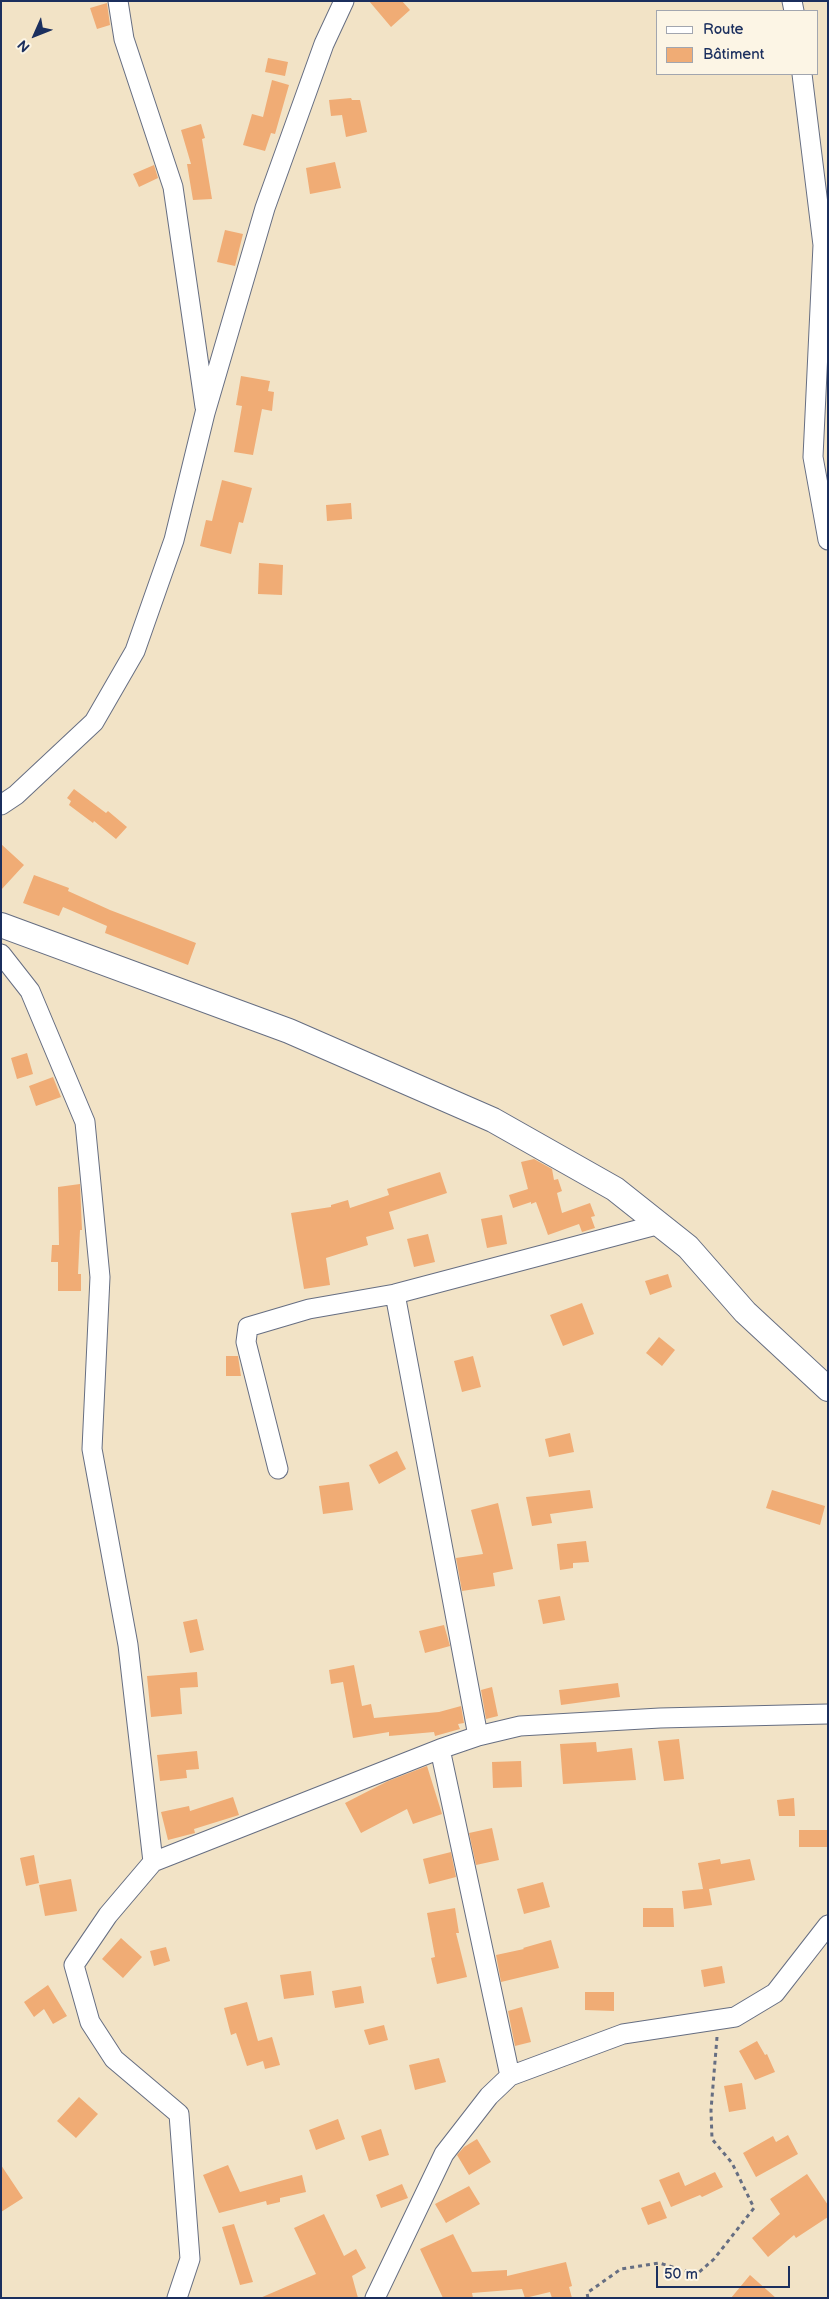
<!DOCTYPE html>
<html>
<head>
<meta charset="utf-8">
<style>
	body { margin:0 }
	#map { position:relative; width:829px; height:2299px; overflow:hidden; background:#f2e3c6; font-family:"Balsamiq Sans",sans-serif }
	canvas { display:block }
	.frame { position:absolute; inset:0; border:2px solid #1b2f5e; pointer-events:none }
	.legend { position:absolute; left:656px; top:10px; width:162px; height:65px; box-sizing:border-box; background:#fcf5e5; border:1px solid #a2a6af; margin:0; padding:6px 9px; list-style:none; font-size:15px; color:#1b2f5e }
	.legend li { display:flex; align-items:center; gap:10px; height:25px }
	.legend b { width:25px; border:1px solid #a2a6af }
	.north { position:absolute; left:10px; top:10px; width:50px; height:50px; -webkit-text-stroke:4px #fcf5e5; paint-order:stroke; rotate:226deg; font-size:14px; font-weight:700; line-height:20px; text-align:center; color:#1b2f5e }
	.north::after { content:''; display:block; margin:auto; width:18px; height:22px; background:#1b2f5e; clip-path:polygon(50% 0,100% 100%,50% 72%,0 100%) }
	.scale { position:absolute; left:656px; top:2266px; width:134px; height:22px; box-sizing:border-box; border:2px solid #1b2f5e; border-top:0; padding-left:6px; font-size:15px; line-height:18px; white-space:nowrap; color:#1b2f5e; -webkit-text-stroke:4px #fcf5e5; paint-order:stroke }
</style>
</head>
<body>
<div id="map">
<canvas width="829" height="2299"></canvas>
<div class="frame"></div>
<ul class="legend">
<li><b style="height:6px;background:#fff"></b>Route</li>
<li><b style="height:14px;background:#f0ac75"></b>Bâtiment</li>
</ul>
<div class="north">N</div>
<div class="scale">50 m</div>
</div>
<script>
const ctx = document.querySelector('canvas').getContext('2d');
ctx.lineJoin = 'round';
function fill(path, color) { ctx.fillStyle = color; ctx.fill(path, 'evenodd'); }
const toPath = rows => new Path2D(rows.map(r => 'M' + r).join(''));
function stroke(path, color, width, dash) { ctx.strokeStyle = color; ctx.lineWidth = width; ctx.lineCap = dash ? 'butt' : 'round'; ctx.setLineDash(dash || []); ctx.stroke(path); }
const building = toPath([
	[369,1,402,1,410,10,391,27],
	[107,3,110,25,97,29,90,8],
	[268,58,288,62,285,76,265,72],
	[272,80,289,85,275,134,271,133,265,151,243,145,252,114,263,117],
	[351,98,352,100,360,100,367,132,346,137,342,115,331,116,329,100],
	[201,124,205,138,202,139,212,199,193,200,187,164,191,164,181,130],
	[335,162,341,188,310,194,306,168],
	[154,165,158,178,139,187,133,174],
	[225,230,243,234,235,266,217,262],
	[241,376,270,381,268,391,274,392,272,411,262,409,253,455,234,452,242,406,236,405],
	[222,480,252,488,243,523,239,522,231,554,200,546,206,520,212,521],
	[351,503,352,519,327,521,326,505],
	[259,563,283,565,282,595,258,594],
	[74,789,106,813,108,811,127,827,116,839,94,821,93,823,69,805,71,801,67,798],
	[1,844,24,865,1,890],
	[34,875,69,888,68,891,110,910,196,943,188,965,105,933,107,926,63,907,59,916,23,903],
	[27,1053,33,1074,17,1079,11,1058],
	[53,1077,61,1097,36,1106,29,1086],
	[534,1159,552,1169,554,1180,558,1179,562,1191,557,1193,562,1213,590,1203,595,1216,591,1217,595,1228,582,1232,579,1224,548,1235,536,1202,531,1204,531,1202,513,1208,509,1195,528,1189,521,1162],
	[440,1172,447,1193,389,1212,394,1229,366,1237,368,1245,326,1258,330,1285,304,1289,291,1213,331,1207,331,1205,348,1200,350,1208,389,1195,387,1189],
	[80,1184,82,1230,80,1230,78,1274,81,1274,81,1291,58,1291,58,1262,51,1262,52,1245,59,1245,58,1187],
	[502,1215,507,1244,487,1248,481,1219],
	[428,1234,435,1262,414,1267,407,1239],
	[668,1274,672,1287,650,1295,645,1281],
	[582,1303,594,1334,563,1346,550,1315],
	[659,1337,675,1350,662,1366,646,1353],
	[226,1356,238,1356,241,1376,226,1376],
	[473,1356,481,1387,462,1392,454,1361],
	[570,1433,574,1452,549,1457,545,1439],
	[397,1451,406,1469,379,1484,369,1465],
	[349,1482,353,1510,323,1514,319,1486],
	[590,1490,593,1508,550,1514,552,1523,532,1526,526,1497],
	[772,1490,825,1506,820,1525,766,1508],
	[498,1503,513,1569,493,1573,495,1586,462,1591,456,1558,483,1554,471,1510],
	[586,1541,589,1562,573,1563,573,1568,560,1570,557,1544],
	[560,1596,565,1620,543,1624,538,1600],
	[197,1619,204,1650,190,1653,183,1622],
	[444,1625,450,1646,425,1653,419,1631],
	[354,1665,362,1706,371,1704,374,1718,439,1712,461,1706,464,1723,458,1724,460,1729,435,1736,434,1732,389,1736,389,1732,353,1738,343,1682,331,1684,329,1670],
	[197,1672,198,1687,180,1688,182,1714,151,1717,147,1676],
	[618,1683,620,1697,561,1705,559,1690],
	[492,1687,498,1716,486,1719,481,1690],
	[679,1739,684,1779,664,1781,658,1741],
	[596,1742,597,1752,632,1748,636,1780,563,1784,560,1744],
	[197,1751,199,1769,186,1770,187,1778,160,1781,157,1755],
	[521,1761,522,1787,493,1788,492,1762],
	[427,1766,442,1814,413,1824,407,1809,361,1833,345,1803,388,1781],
	[233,1797,239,1815,194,1829,195,1833,168,1840,161,1812,189,1806,190,1811],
	[794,1798,795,1816,779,1816,777,1800],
	[492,1828,499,1860,476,1865,469,1833],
	[799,1830,828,1830,828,1847,799,1847],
	[451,1852,456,1877,429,1884,423,1859],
	[34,1855,39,1883,26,1886,20,1858],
	[720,1859,721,1864,750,1859,755,1880,709,1889,712,1905,684,1909,682,1891,703,1889,698,1863],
	[71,1879,77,1911,45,1916,39,1885],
	[543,1882,550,1907,524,1914,517,1889],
	[455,1908,459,1933,456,1933,467,1977,437,1984,431,1958,435,1957,427,1913],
	[643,1908,673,1908,674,1927,643,1927],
	[121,1938,142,1957,123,1978,102,1959],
	[551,1940,559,1968,501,1982,496,1955,524,1949,523,1948],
	[166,1947,170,1961,154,1966,150,1951],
	[722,1966,725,1983,704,1987,701,1970],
	[311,1971,314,1995,284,1999,280,1975],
	[48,1985,67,2016,53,2024,44,2009,34,2017,24,2002],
	[361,1986,364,2003,335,2008,332,1991],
	[585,1992,614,1992,614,2011,585,2010],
	[247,2002,258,2041,272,2037,280,2065,265,2069,263,2061,247,2066,236,2033,231,2035,224,2008],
	[522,2007,531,2042,515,2046,508,2011],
	[384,2025,388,2040,369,2045,364,2030],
	[757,2041,765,2055,767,2054,775,2072,755,2080,739,2051],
	[439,2058,446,2082,415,2090,409,2065],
	[742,2083,746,2109,729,2112,724,2086],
	[79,2097,98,2114,76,2138,57,2121],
	[338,2119,345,2139,316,2150,309,2130],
	[381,2129,389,2155,369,2161,361,2136],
	[788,2135,798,2154,756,2177,743,2153,773,2136,776,2142],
	[477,2139,491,2162,469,2175,457,2155,464,2147],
	[1,2165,23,2198,1,2212],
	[228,2165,240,2192,302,2175,306,2192,280,2198,280,2202,267,2205,266,2201,219,2213,203,2175],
	[679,2172,685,2186,715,2172,723,2187,702,2197,700,2195,671,2207,659,2180],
	[807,2174,828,2205,828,2217,796,2238,794,2235,768,2257,752,2238,780,2214,770,2199],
	[402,2184,408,2198,381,2208,376,2195],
	[469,2186,480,2204,446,2223,435,2204],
	[660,2201,667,2218,648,2225,641,2208],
	[324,2214,344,2256,356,2249,366,2268,352,2276,358,2298,260,2298,316,2274,294,2228],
	[234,2224,253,2282,240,2285,222,2227],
	[453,2234,472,2272,507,2270,507,2276,566,2262,572,2286,569,2287,572,2298,552,2298,550,2292,525,2298,522,2289,472,2293,473,2298,443,2298,420,2249],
	[750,2275,776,2298,731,2298]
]);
const path = toPath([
	[588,2298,587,2293,621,2269,659,2263,697,2274,714,2259,754,2208,732,2163,712,2139,711,2110,717,2037]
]);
const minor = toPath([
	[118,1,124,39,173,187,205,407],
	[792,1,794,11],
	[802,74,823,245,813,457,828,540],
	[1,805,16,795,94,722,135,651,174,540,205,413,265,208,324,44,344,1],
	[1,954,30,991,85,1122,100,1277,92,1449,128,1645,153,1862,108,1915,74,1965,90,2022,114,2059,179,2114,190,2259,177,2298],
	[395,1294,478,1736],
	[278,1469,246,1342,248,1327,309,1309,395,1294,660,1224],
	[440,1749,478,1736,520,1726,660,1718,828,1714],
	[153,1862,440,1749,510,2076,489,2096,444,2154,375,2298],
	[510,2076,623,2034,735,2017,775,1993,828,1925]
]);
const tertiary = toPath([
	[1,925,289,1031,493,1120,615,1189,688,1247,745,1312,828,1389]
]);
fill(building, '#f0ac75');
stroke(minor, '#666e82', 21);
stroke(tertiary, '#666e82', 26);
stroke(path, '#666e82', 3, [4, 4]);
stroke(minor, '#fff', 19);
stroke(tertiary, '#fff', 24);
</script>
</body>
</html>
